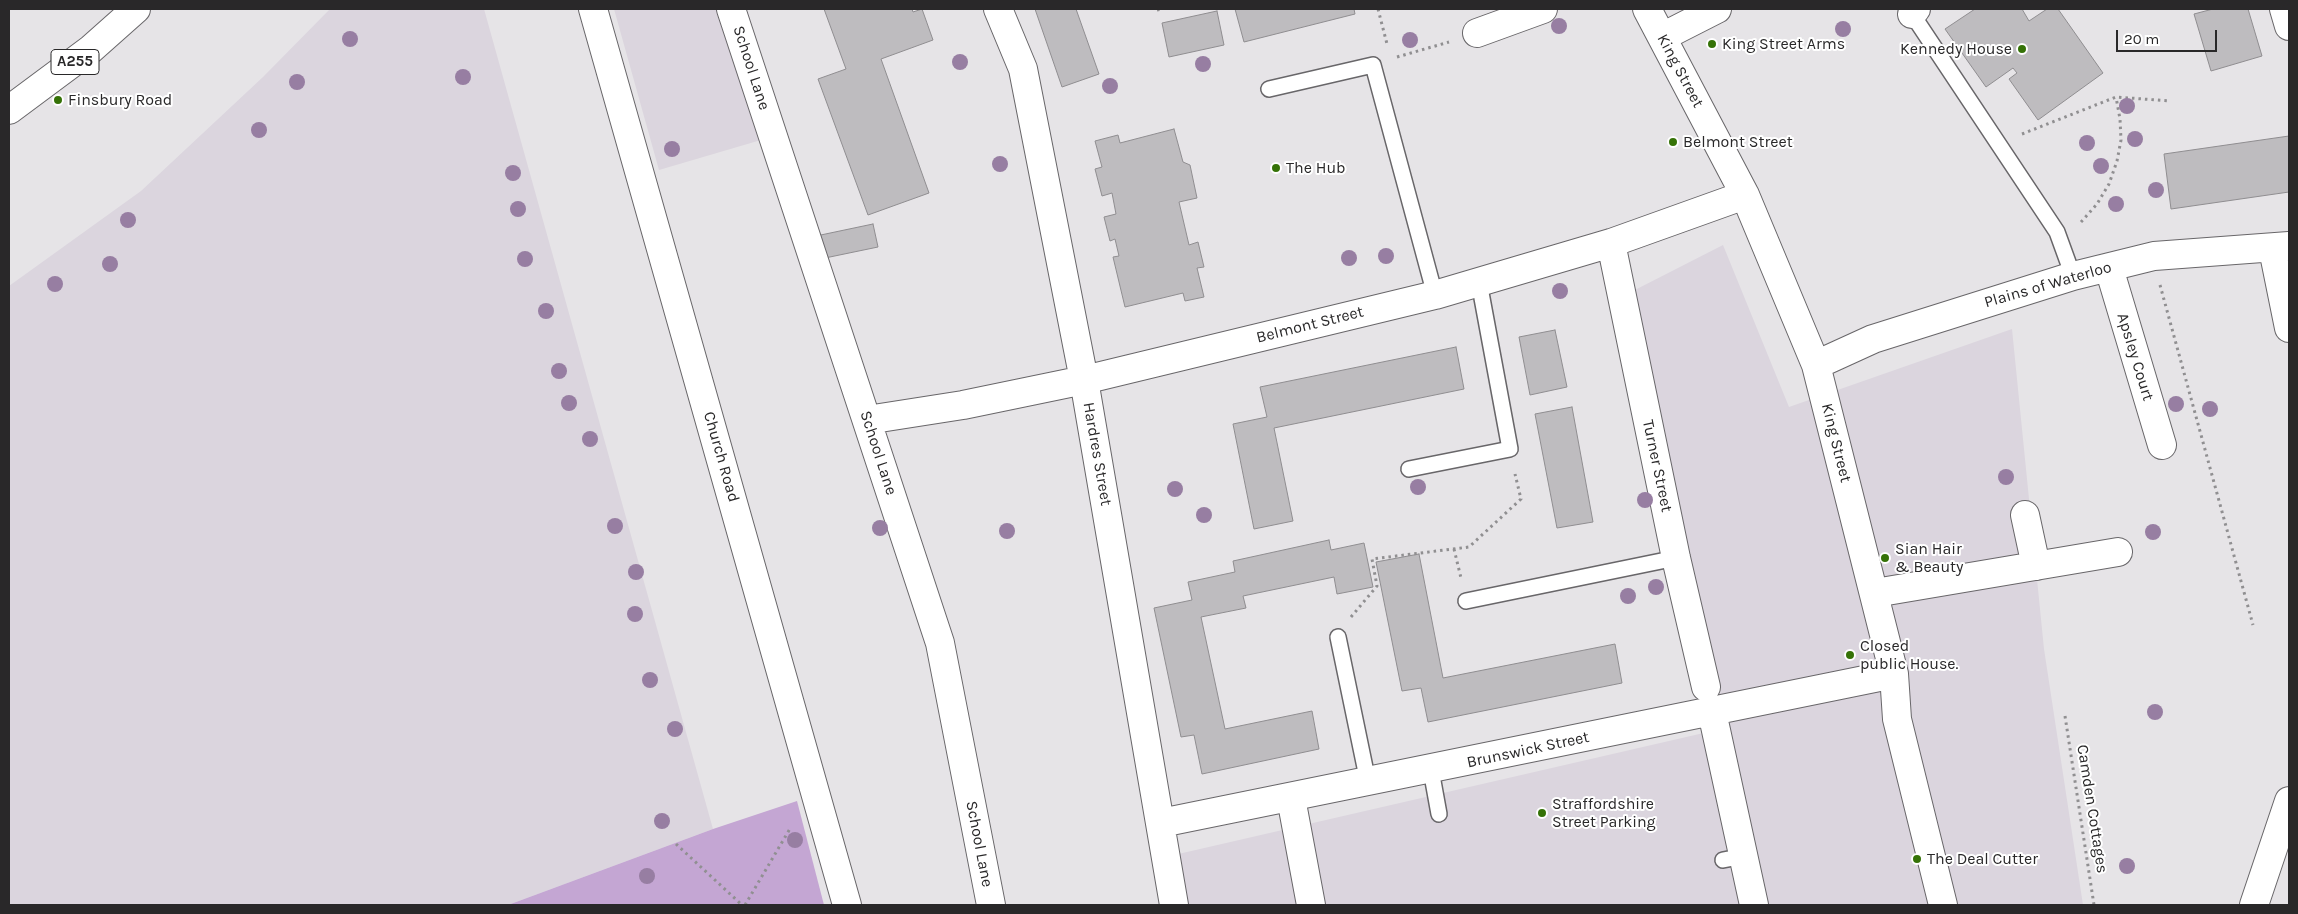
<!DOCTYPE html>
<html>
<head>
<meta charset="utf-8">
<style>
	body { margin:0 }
	#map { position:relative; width:2298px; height:914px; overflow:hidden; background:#e6e4e7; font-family:Karla,sans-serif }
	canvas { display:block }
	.frame { position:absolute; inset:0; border:10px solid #292829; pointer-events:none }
	.scale { position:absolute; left:2116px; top:30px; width:101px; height:22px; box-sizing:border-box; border:2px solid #292829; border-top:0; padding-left:6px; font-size:15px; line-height:18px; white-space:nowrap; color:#292829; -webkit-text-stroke:4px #fff; paint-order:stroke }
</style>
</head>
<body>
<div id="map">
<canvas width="2298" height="914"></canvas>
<div class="frame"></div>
<div class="scale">20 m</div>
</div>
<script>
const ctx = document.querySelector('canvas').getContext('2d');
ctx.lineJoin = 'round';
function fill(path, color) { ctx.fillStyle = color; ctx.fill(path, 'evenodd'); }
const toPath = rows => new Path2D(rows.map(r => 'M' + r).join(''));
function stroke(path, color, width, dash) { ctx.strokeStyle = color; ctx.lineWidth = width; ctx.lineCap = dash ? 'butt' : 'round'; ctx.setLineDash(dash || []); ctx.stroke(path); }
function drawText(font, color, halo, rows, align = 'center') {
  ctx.font = font + ' Karla,sans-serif'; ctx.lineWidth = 4; ctx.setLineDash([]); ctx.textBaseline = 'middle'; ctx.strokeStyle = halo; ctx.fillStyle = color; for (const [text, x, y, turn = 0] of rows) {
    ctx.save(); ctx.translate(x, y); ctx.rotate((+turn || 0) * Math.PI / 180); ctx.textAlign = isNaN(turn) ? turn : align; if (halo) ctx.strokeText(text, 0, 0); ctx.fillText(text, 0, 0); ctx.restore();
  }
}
const built = toPath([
	[330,9,484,9,713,829,508,905,9,905,9,286,141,191,263,77],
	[614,9,717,9,761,140,659,170],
	[1723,245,1789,407,2012,329,2044,649,2083,905,1183,905,1174,855,1721,729,1629,293]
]);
const green = toPath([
	[797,801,824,905,508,905,713,829]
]);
const building = toPath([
	[824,9,912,9,913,12,922,9,933,40,881,59,929,193,868,215,818,79,846,69,824,9],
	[1035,9,1076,9,1099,74,1062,87,1035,9],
	[1235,9,1354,9,1355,14,1244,42,1235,9],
	[1975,9,2022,9,2029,21,2047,9,2058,9,2103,73,2038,120,2009,79,2017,73,2013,68,1986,87,1945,29,1975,9],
	[2213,9,2248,9,2262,56,2211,71,2194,14,2213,9],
	[1217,11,1224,45,1169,57,1162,23,1217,11],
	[1174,129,1183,162,1190,165,1197,198,1179,202,1189,245,1198,242,1204,267,1197,268,1204,297,1185,301,1183,293,1125,307,1113,257,1119,256,1115,239,1110,241,1104,217,1116,214,1112,193,1102,196,1095,169,1102,167,1095,141,1118,135,1120,143,1174,129],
	[2289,136,2289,192,2171,209,2164,154,2289,136],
	[873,224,878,247,825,258,816,236,873,224],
	[1555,330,1567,387,1530,395,1519,337,1555,330],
	[1456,347,1464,389,1274,428,1293,521,1254,529,1233,424,1267,417,1260,387,1456,347],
	[1572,407,1593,522,1557,528,1535,414,1572,407],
	[1329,540,1331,550,1364,543,1373,587,1337,594,1334,577,1243,596,1246,608,1201,617,1225,729,1312,711,1319,749,1202,774,1194,735,1181,737,1154,608,1192,600,1188,582,1235,572,1233,561,1329,540],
	[1419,554,1443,678,1615,644,1622,683,1428,722,1421,688,1402,691,1376,562,1419,554]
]);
const path = toPath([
	[1378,9,1387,44],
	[1157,10,1163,9],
	[1397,57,1449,42],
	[2022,134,2116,97,2170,101],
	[2081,222,2097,204,2109,184,2117,161,2121,140,2120,119,2116,97],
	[2160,285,2253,625],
	[1454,549,1461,578],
	[1351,617,1377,586,1372,559,1469,547,1521,499,1515,474],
	[2065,716,2094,905],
	[676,844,742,905],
	[745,905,791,827]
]);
const lane = toPath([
	[1912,14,2057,232,2073,276],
	[1269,89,1373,65,1435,295],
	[1409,469,1510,449,1479,282],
	[1466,601,1676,558],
	[1338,637,1368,782],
	[1431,770,1439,814],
	[1723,860,1744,856]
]);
const street = toPath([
	[593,9,847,905],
	[731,9,940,643,991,905],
	[998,9,1023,69,1084,380,1174,905],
	[1647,9,1745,195,1816,365,1894,674,1897,719,1943,905],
	[2284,9,2289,26],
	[1912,14,1916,9],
	[1477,33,1543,9],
	[1662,37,1717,9],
	[1611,243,1676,558,1706,687],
	[2273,249,2289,328],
	[2109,268,2162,445],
	[1816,365,1873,339,2073,276,2154,256,2289,246],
	[867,420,963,405,1084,380,1435,295,1611,243,1745,195],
	[2025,515,2036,566],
	[1875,593,2118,552],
	[1712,712,1754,905],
	[1291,798,1311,905],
	[1161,823,1894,674],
	[2254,905,2289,801]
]);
const primary = toPath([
	[9,110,91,49,136,9]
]);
const trees = [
	[1559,26],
	[1843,29],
	[350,39],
	[1410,40],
	[960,62],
	[1203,64],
	[463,77],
	[297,82],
	[1110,86],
	[2127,106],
	[259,130],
	[2135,139],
	[2087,143],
	[672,149],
	[1000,164],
	[2101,166],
	[513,173],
	[2156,190],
	[2116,204],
	[518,209],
	[128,220],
	[1386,256],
	[1349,258],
	[525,259],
	[110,264],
	[55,284],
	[1560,291],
	[546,311],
	[559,371],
	[569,403],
	[2176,404],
	[2210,409],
	[590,439],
	[2006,477],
	[1418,487],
	[1175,489],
	[1645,500],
	[1204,515],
	[615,526],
	[880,528],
	[1007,531],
	[2153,532],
	[636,572],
	[1656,587],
	[1628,596],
	[635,614],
	[650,680],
	[2155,712],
	[675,729],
	[662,821],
	[795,840],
	[2127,866],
	[647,876]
];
const markers = [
	[1712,44,5,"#357207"],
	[2022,49,5,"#357207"],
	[58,100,5,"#357207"],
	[1673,142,5,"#357207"],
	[1276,168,5,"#357207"],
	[1885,558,5,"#357207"],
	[1850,655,5,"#357207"],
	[1542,813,5,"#357207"],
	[1917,859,5,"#357207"]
];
const shields = [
	[75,62,48]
];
const shieldNames = [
	["A255",75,62]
];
const poiNames = [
	["King Street Arms",1722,44],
	["Kennedy House",2012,49,"right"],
	["Finsbury Road",68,100],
	["Belmont Street",1683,142],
	["The Hub",1286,168],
	["Sian Hair",1895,549],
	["& Beauty",1895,567],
	["Closed",1860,646],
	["public House.",1860,664],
	["Straffordshire",1552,804],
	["Street Parking",1552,822],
	["The Deal Cutter",1927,859]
];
const streetNames = [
	["School Lane",751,68,72],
	["King Street",1680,71,62],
	["Plains of Waterloo",2048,285,-16],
	["Belmont Street",1310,325,-14],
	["Apsley Court",2135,357,73],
	["King Street",1836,443,76],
	["School Lane",878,453,72],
	["Hardres Street",1097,454,80],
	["Church Road",721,457,74],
	["Turner Street",1657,466,78],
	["Brunswick Street",1528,750,-12],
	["Camden Cottages",2092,809,81],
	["School Lane",979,844,79]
];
fill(built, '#dbd5de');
fill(green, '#c4a6d3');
fill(building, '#bebcbf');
stroke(building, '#8f8d90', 1);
stroke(lane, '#686669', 18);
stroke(street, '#686669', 30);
stroke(primary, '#686669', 30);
stroke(path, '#908f91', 3, [2.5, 4]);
stroke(lane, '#fff', 15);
stroke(street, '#fff', 28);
stroke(primary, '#fff', 28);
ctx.fillStyle = '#977ea2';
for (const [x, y] of trees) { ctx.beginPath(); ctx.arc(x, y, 8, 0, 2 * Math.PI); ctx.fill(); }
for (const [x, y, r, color] of markers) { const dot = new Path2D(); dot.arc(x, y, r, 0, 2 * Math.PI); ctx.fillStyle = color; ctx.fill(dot); stroke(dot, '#fff', 2); }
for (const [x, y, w] of shields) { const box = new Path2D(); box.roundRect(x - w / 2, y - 12.5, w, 25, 4); ctx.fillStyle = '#fff'; ctx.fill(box); stroke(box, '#292829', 1); }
drawText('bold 15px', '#292829', null, shieldNames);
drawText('16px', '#292829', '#fff', poiNames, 'left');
drawText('16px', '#292829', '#fff', streetNames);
</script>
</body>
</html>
